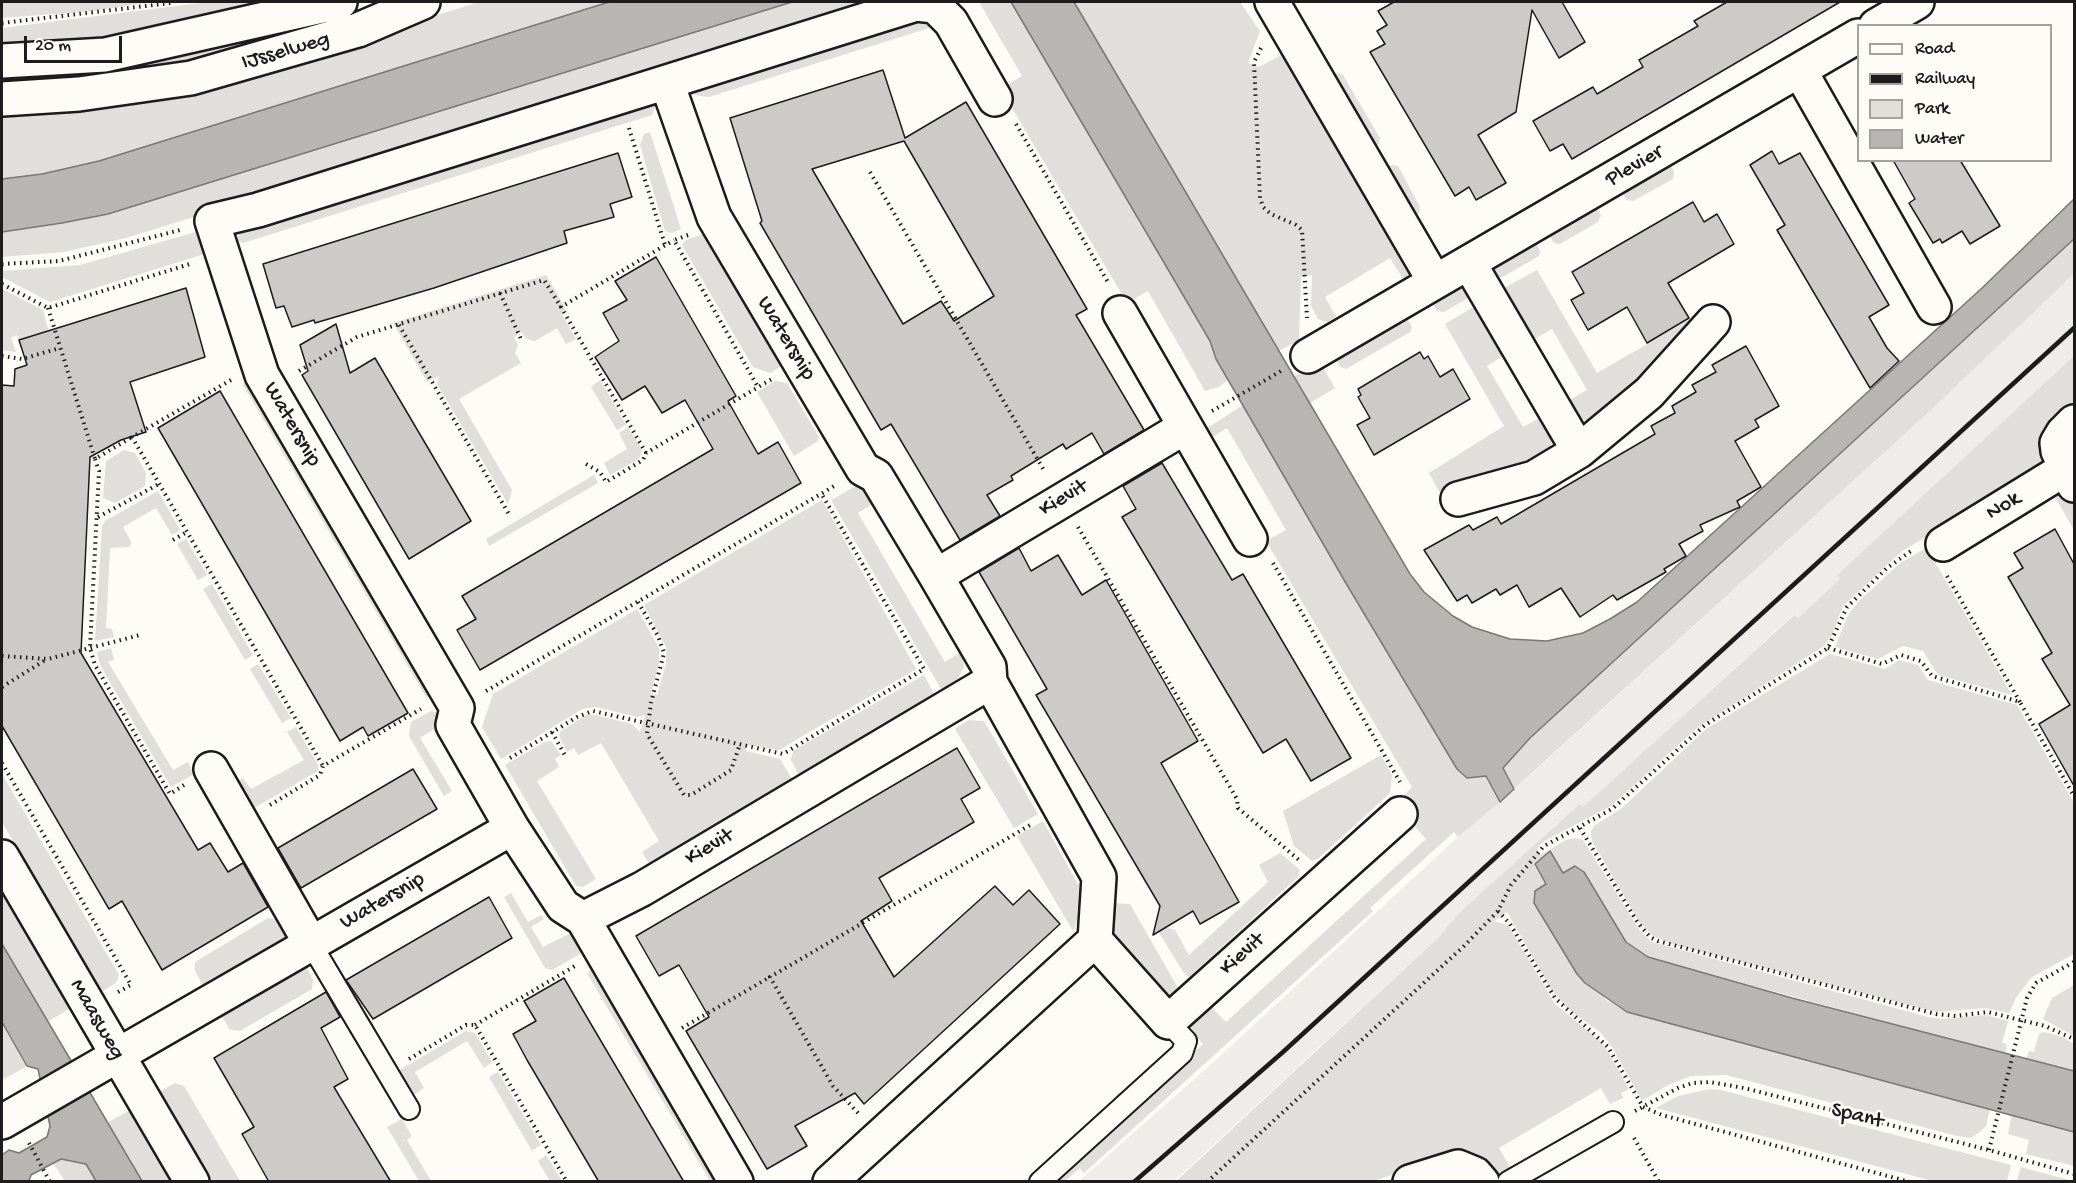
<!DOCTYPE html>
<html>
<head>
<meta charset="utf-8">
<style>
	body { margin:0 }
	#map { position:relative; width:2076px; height:1183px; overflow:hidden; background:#fdfcf7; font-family:"Gochi Hand",sans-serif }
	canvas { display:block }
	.frame { position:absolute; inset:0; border:3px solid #1c1c1c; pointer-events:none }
	.legend { position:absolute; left:1857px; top:24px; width:195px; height:138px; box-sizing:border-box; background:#fdfcf7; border:2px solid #a3a29f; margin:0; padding:8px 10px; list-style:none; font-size:18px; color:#1c1c1c }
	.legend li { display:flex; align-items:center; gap:12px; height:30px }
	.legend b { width:30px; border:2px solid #a3a29f }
	.scale { position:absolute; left:24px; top:36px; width:98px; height:27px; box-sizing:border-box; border:3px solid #1c1c1c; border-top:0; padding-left:8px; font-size:18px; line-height:21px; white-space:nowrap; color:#1c1c1c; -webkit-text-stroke:4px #fdfcf7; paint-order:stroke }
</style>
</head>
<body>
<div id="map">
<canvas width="2076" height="1183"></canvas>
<div class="frame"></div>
<ul class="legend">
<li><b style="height:8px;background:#fdfcf7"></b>Road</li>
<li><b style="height:8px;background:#1c1c1c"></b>Railway</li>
<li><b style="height:16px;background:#e0dfdb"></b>Park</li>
<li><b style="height:16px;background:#b7b6b2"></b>Water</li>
</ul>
<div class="scale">20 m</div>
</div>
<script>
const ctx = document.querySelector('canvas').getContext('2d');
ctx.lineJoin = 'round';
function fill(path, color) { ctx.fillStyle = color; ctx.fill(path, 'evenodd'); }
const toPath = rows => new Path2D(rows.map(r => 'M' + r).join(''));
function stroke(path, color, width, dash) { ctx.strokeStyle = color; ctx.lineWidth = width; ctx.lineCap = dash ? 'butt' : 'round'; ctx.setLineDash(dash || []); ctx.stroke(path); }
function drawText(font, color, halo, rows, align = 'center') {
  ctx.font = font + ' "Gochi Hand",sans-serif'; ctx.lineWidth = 5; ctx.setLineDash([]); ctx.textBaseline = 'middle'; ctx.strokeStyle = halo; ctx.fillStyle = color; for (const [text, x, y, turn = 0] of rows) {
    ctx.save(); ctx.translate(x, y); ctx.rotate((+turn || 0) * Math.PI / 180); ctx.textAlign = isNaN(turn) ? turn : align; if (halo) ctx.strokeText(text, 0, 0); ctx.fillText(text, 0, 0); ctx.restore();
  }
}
const built = toPath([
	[2074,274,2074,357,2007,423,1994,430,1837,575,1841,579,1798,618,1793,615,1583,808,1580,805,1460,912,1437,939,1174,1181,1078,1182,1217,1059,1458,837,1507,796,1929,412]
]);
const green = toPath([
	[2,2,153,2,93,11,2,18],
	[208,2,293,2,142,31,83,39,2,45,2,28],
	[479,2,609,2,99,161,42,174,2,179,2,113,266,69],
	[792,2,887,2,126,238,64,252,2,257,2,232,62,223,108,214],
	[979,2,1011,2,1015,6,1210,341,1216,359,1229,379,1219,387,1205,391,1148,291,1127,303,1005,96,1005,86,1022,76],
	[1074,2,1240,2,1260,31,1248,63,1259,67,1285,53,1412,269,1411,275,1403,279,1390,258,1325,297,1336,317,1327,322,1318,319,1311,306,1312,275,1301,277,1299,340,1279,351],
	[351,10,354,22,239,56,2,90,2,75],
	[911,17,932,21,929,28,709,97,693,95,698,89],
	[1337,73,1343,75,1380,138,1379,144,1371,149,1329,78],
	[652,102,656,105,652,115,243,243,236,240,246,226],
	[650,132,681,229,672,233,665,231,640,145,644,134],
	[1669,161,1674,172,1673,179,1633,201,1626,200,1621,190],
	[1392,165,1398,166,1420,207,1419,213,1411,217,1383,169],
	[1595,205,1601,215,1598,222,1560,244,1554,243,1547,232],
	[196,232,200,232,211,252,50,302,2,277,2,271,80,265],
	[709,232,787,363,770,373,753,367,682,245,686,240],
	[2074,239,2074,274,1929,412,1514,789,1503,768,1530,738],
	[1535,240,1540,251,1539,256,1499,279,1494,279,1488,268],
	[1537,270,1597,373,1694,317,1698,324,1596,426,1571,413,1566,402,1587,390,1552,329,1531,341,1504,294,1504,288],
	[546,275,566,309,561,313,576,339,566,344,557,328,535,341,526,339,522,332,514,337,518,345,515,353,521,363,459,399,512,490,508,504,437,384,439,376,427,382,393,323],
	[1467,280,1470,297,1444,312,1437,311,1431,300],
	[2,289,43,310,51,340,21,347,17,335,11,338,16,352,2,350],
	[1475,306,1508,353,1487,366,1523,427,1545,415,1551,426,1551,454,1526,468,1440,493,1429,473,1504,426,1445,324],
	[1405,315,1412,327,1410,332,1346,369,1340,367,1335,356],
	[2074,356,2074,408,2038,440,2052,463,1902,551,1843,606,1832,635,1824,646,1697,728,1611,806,1546,840,1537,848,1541,855,1566,840,1575,838,1583,840,1640,931,1652,942,1928,1017,1942,1019,1986,1015,2008,1021,2002,1043,2007,1044,2005,1054,1662,961,1648,957,1626,942,1609,916,1563,874,1546,884,1605,999,1627,1012,1990,1108,1986,1126,1981,1131,1971,1138,1957,1136,1726,1075,1691,1076,1668,1085,1642,1101,1612,1047,1601,1033,1567,1008,1551,989,1507,912,1494,921,1508,925,1555,1004,1601,1042,1609,1053,1629,1089,1621,1093,1623,1098,1610,1104,1601,1088,1499,1148,1511,1169,1493,1179,1477,1157,1467,1153,1372,1181,1175,1182,1437,939,1460,912,1580,804,1583,807,1794,615,1798,618,1840,579,1837,575],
	[1321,364,1335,388,1310,403,1294,376],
	[246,379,437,695,426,697,243,385],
	[600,380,626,425,617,430,591,387],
	[775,381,787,383,819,437,818,441,794,456,757,392],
	[1243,405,1457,769,1485,776,1500,802,1458,837,1454,832,1434,850,1370,908,1373,911,1084,1173,1080,1168,1065,1181,1052,1182,1203,1044,1187,1025,1208,1004,1226,1022,1426,839,1410,821,1399,800,1412,787,1266,541,1286,530,1227,428,1206,441,1203,431],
	[628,427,642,450,639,459,610,475,604,463,627,449,619,433],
	[124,450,135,453,146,473,145,486,115,503,103,498,106,461],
	[594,475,598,483,489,546,486,539],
	[858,485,872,489,878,501,858,513,945,662,960,653,963,659,964,667,958,679,941,689,831,500],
	[2063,485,2074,504,2074,530,2056,499,2059,487],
	[158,491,180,530,172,535,156,508,123,527,131,541,130,547,110,548,106,628,112,629,114,637,95,641,102,526,105,521],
	[822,500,916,669,779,750,746,745,746,751,780,759,795,784,652,868,642,852,659,841,601,743,578,755,574,748,567,752,559,736,561,731,586,715,595,715,632,724,640,732,645,715,637,717,596,707,582,709,501,759,482,727,493,694,637,609,659,648,659,663,651,694,657,695,666,664,666,647,644,605],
	[186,539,207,575,198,580,177,544],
	[1926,548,1932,557,2012,695,1938,675,1923,651,1903,646,1878,659,1835,647,1848,615,1859,601,1899,564],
	[212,584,253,655,245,660,203,589],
	[111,648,114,660,108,662,173,770,188,762,194,774,171,787,100,665,97,652],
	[1830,654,1885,669,1899,660,1918,665,1928,680,2017,705,2074,803,2074,954,2032,977,2017,996,2009,1013,1986,1008,1936,1012,1675,945,1653,936,1640,923,1592,841,1591,832,1594,826,1622,808,1706,729],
	[258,664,291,718,282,723,250,669],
	[924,675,937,700,801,779,791,760,793,751],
	[431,711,438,713,441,718,439,726,420,738,452,791,444,796,409,736,411,722],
	[969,720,984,721,1038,814,1014,828,955,729],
	[296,727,318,765,318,771,247,812,233,784,243,778,251,789,304,760,287,732],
	[551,741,561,755,555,759,559,767,537,781,596,879,583,887,576,886,505,765,545,742],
	[1381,755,1392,775,1390,793,1319,858,1312,861,1294,846,1283,811],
	[2,774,119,975,116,983,101,992,2,822],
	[1043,821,1079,886,1077,922,1073,931,1017,836],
	[1280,853,1300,870,1297,878,1189,977,1183,972,1158,931,1165,927,1175,930,1189,955,1268,882,1259,865],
	[2,890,71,1008,47,1022,2,944],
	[511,893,528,922,541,915,544,919,531,927,543,947,571,933,587,950,552,970,545,968,504,897],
	[1111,903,1130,904,1178,988,1176,997,1160,995,1112,941],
	[268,918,276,919,286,937,204,987,195,971,195,962],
	[305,963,313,980,312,989,240,1031,229,1029,220,1012],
	[596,966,722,1181,710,1181,588,975,589,970],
	[2074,985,2074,1036,2043,1019,2052,998],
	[2,1022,27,1066,4,1079,2,1074],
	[466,1031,475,1033,492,1062,484,1068,467,1041,415,1072,424,1088,412,1096,398,1071],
	[2044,1032,2063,1037,2074,1044,2074,1071,2026,1059,2029,1051,2034,1052,2039,1034],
	[498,1072,541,1145,532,1151,489,1077],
	[175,1083,184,1086,240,1181,212,1181,159,1092],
	[1710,1089,1721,1090,2011,1165,2007,1181,1933,1181,1656,1108,1678,1096],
	[131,1110,172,1181,142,1181,108,1122],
	[2012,1113,2074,1132,2074,1166,2026,1154,2029,1140,2008,1134],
	[402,1119,412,1136,407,1140,431,1181,419,1181,387,1127],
	[546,1155,562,1181,550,1181,538,1161],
	[61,1159,86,1164,96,1181,65,1181,53,1163],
	[2021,1167,2073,1181,2017,1181]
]);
const water = toPath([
	[609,2,792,2,108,214,62,223,2,232,2,179,42,174,99,161,609,2],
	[1011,2,1074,2,1410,574,1424,592,1453,616,1472,627,1510,639,1547,641,1583,633,1610,619,1637,602,1981,289,2074,199,2074,239,1530,738,1503,768,1514,789,1500,802,1486,776,1467,778,1457,769,1347,585,1216,359,1210,341,1011,2],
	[1550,851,1563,873,1575,866,1584,872,1626,942,1648,957,1792,998,2074,1071,2074,1132,1627,1012,1585,983,1577,974,1534,903,1535,891,1546,884,1535,864,1550,851],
	[2,944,102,1113,142,1181,96,1181,86,1164,61,1159,31,1175,29,1181,2,1181,2,1155,9,1150,19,1153,47,1137,50,1126,38,1069,27,1066,2,1022,2,944]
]);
const building = toPath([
	[1394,2,1562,2,1585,42,1559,58,1532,10,1516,112,1478,135,1506,183,1476,200,1469,187,1455,196,1370,52,1385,44,1377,31,1387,25,1378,11,1394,2],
	[1727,2,1840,2,1572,159,1563,144,1550,151,1533,121,1593,87,1597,94,1643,67,1639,60,1698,26,1694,21,1727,2],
	[883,70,905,138,966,102,1087,309,1076,315,1144,430,1104,454,1092,433,1066,449,1063,444,1011,476,1013,480,987,495,1000,516,960,540,891,424,881,430,760,223,762,221,730,118,883,70],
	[904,141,994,296,954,321,941,301,903,324,812,169,904,141],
	[1772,151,1779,164,1800,153,1889,305,1869,317,1887,348,1899,361,1870,388,1777,230,1785,225,1750,165,1772,151],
	[618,153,632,197,610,204,614,217,564,231,567,243,434,288,315,323,314,320,292,327,284,306,276,308,263,264,618,153],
	[1893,160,1960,160,2000,226,1970,244,1962,231,1942,243,1940,239,1933,243,1909,203,1915,199,1893,160],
	[1693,202,1704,222,1717,214,1734,244,1668,283,1689,318,1647,343,1627,307,1588,330,1571,300,1584,293,1572,272,1693,202],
	[656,257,736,396,728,401,758,454,778,442,801,483,480,670,457,630,476,619,462,596,713,449,685,400,662,413,645,386,622,400,595,357,619,341,603,313,627,300,615,281,656,257],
	[186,288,205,357,130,382,146,432,121,440,90,457,81,653,198,850,210,843,228,872,243,863,268,907,162,970,122,901,109,909,2,726,2,385,14,386,15,369,27,365,19,340,186,288],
	[336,324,350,373,375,358,471,521,409,559,302,375,308,371,300,345,336,324],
	[1746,346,1779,406,1755,420,1759,427,1735,441,1761,487,1737,501,1740,507,1700,525,1703,531,1679,544,1686,556,1664,569,1666,572,1617,600,1613,595,1580,617,1561,588,1529,607,1517,585,1500,595,1496,589,1472,603,1467,595,1457,601,1424,550,1469,525,1473,530,1497,517,1501,524,1655,434,1651,426,1675,413,1672,406,1696,392,1692,385,1716,372,1712,365,1746,346],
	[1420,352,1424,359,1428,356,1440,377,1453,369,1470,399,1374,455,1357,425,1370,418,1358,397,1361,395,1358,389,1420,352],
	[220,391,408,713,368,736,363,727,340,741,158,428,220,391],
	[1162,463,1232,580,1243,574,1351,758,1311,781,1286,739,1263,753,1122,517,1136,509,1123,486,1162,463],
	[2055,529,2074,564,2074,786,2039,724,2070,705,2042,659,2052,653,2008,577,2023,568,2014,553,2055,529],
	[1019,548,1031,571,1058,555,1082,595,1106,580,1198,741,1161,763,1239,902,1200,924,1193,911,1153,935,1160,906,1036,695,1047,689,979,572,1019,548],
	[957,748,980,788,961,799,974,822,879,878,892,901,861,921,894,977,995,886,1013,905,1029,890,1060,924,864,1104,855,1093,795,1126,807,1146,767,1169,686,1031,709,1017,679,965,659,976,636,936,957,748],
	[413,769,437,809,301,888,278,848,413,769],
	[489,897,512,938,373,1019,346,980,489,897],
	[564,978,578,1002,684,1182,599,1182,527,1060,513,1034,536,1021,524,1001,564,978],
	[326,992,340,1017,321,1028,348,1079,334,1087,391,1182,269,1182,242,1134,254,1127,214,1058,326,992]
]);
const path = toPath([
	[2,23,171,3],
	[1261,48,1254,62,1260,198,1263,207,1271,214,1296,225,1302,230,1307,318],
	[1016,124,1109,284],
	[629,128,665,245],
	[870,172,1045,472],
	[688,235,674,240,758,387],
	[2,264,59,261,180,230],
	[2,284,48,308,193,263],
	[500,293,521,339],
	[48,308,95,459,132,437],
	[399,325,510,516],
	[2,356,22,359,60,348],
	[299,371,357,337,544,280,561,307],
	[231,380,132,437,323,766],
	[1212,411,1281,371],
	[646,453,561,307,674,240],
	[95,459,99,471,90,648,95,665,170,794,184,785],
	[586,464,600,472,606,482,643,460,646,453,772,379],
	[98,517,159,484],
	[1078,527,1237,799,1238,808,1299,860],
	[173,540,187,532],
	[1273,563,1400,782],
	[1947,576,2020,702],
	[638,602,658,636,664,653,651,703,647,734,684,795,691,795,731,770,740,744],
	[1828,648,1882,664,1901,655,1921,661,1932,676,2020,702,2074,796],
	[2,656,48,659,140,635],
	[2,687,47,659],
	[486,691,836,485],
	[552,732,566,757],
	[510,758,577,717,593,711,783,754,924,669,821,493],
	[2,763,131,985,118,992],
	[270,805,320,775,323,766,421,709],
	[1580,828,1638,923,1650,937,1658,941,1936,1014,1956,1016,1988,1012,2045,1026,2074,1039],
	[1498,911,1510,924,1555,998,1608,1047,1643,1107,1662,1115,1910,1182],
	[475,1025,575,966],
	[682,1028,770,977],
	[409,1059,466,1025,475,1025,567,1182],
	[1635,1111,1678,1088,1693,1083,1710,1082,1744,1088,1989,1150,2074,1174],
	[858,1113,833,1086,770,977,1032,824],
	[1634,1138,1659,1182],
	[29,1143,50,1182],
	[1989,1150,2027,998,2036,983,2074,962],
	[1207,1182,1464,946,1498,911,1511,885,1544,846,1612,809,1705,725,1828,648,1847,607,1887,568,1911,551]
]);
const service = toPath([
	[311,944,409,1109],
	[1040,1182,1182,1053,1186,1041,1168,1022],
	[1508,1182,1613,1122]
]);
const minor = toPath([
	[1272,2,1435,282,1858,36],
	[1876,26,1917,2],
	[1800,71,1934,307],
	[667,83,714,217,863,469,876,476,936,576,989,667,990,682,1099,877,1095,940,830,1182],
	[1469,263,1579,451],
	[1120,313,1250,539],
	[1308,356,1435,282],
	[2074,422,2063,433,2057,443,2058,451,2074,485],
	[1458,499,1534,478,1579,451,1649,393,1713,322],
	[1943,544,2065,469],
	[936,576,1185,427],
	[211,769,311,944],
	[512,828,563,906,583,919,736,1182],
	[583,919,642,889,990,682],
	[1095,940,1168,1022,1400,814],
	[2,1122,512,828,453,725,457,708,262,375,212,221,258,210,916,4,935,6,951,22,995,99],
	[1410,1182,1458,1167,1475,1174,1482,1182]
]);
const tertiary = toPath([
	[2,61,105,55,340,2],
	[2,99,79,94,191,78,358,30,423,2],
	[2,857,192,1182]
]);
const rail = toPath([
	[1134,1182,1283,1052,2074,328]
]);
const streetNames = [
	["IJsselweg",286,52,-16],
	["Plevier",1635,167,-30],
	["Watersnip",785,339,59],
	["Watersnip",291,425,60],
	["Kievit",1064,499,-31],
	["Nok",2004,507,-31],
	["Kievit",710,848,-31],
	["Watersnip",383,902,-30],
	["Kievit",1243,955,-42],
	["Maasweg",96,1020,60],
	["Spant",1857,1117,14]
];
fill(built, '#eeede9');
fill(green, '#e0dfdb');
fill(water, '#b7b6b2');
stroke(water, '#797876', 1.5);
fill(building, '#cccbc8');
stroke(building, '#1c1c1c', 1.5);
stroke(service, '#1c1c1c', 24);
stroke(minor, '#1c1c1c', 38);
stroke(tertiary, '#1c1c1c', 38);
stroke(path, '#1c1c1c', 4, [1.5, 4.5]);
stroke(service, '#fdfcf7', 20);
stroke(minor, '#fdfcf7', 33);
stroke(tertiary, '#fdfcf7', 33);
stroke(rail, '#1c1c1c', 4.5);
drawText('22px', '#1c1c1c', '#fdfcf7', streetNames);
</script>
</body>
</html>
